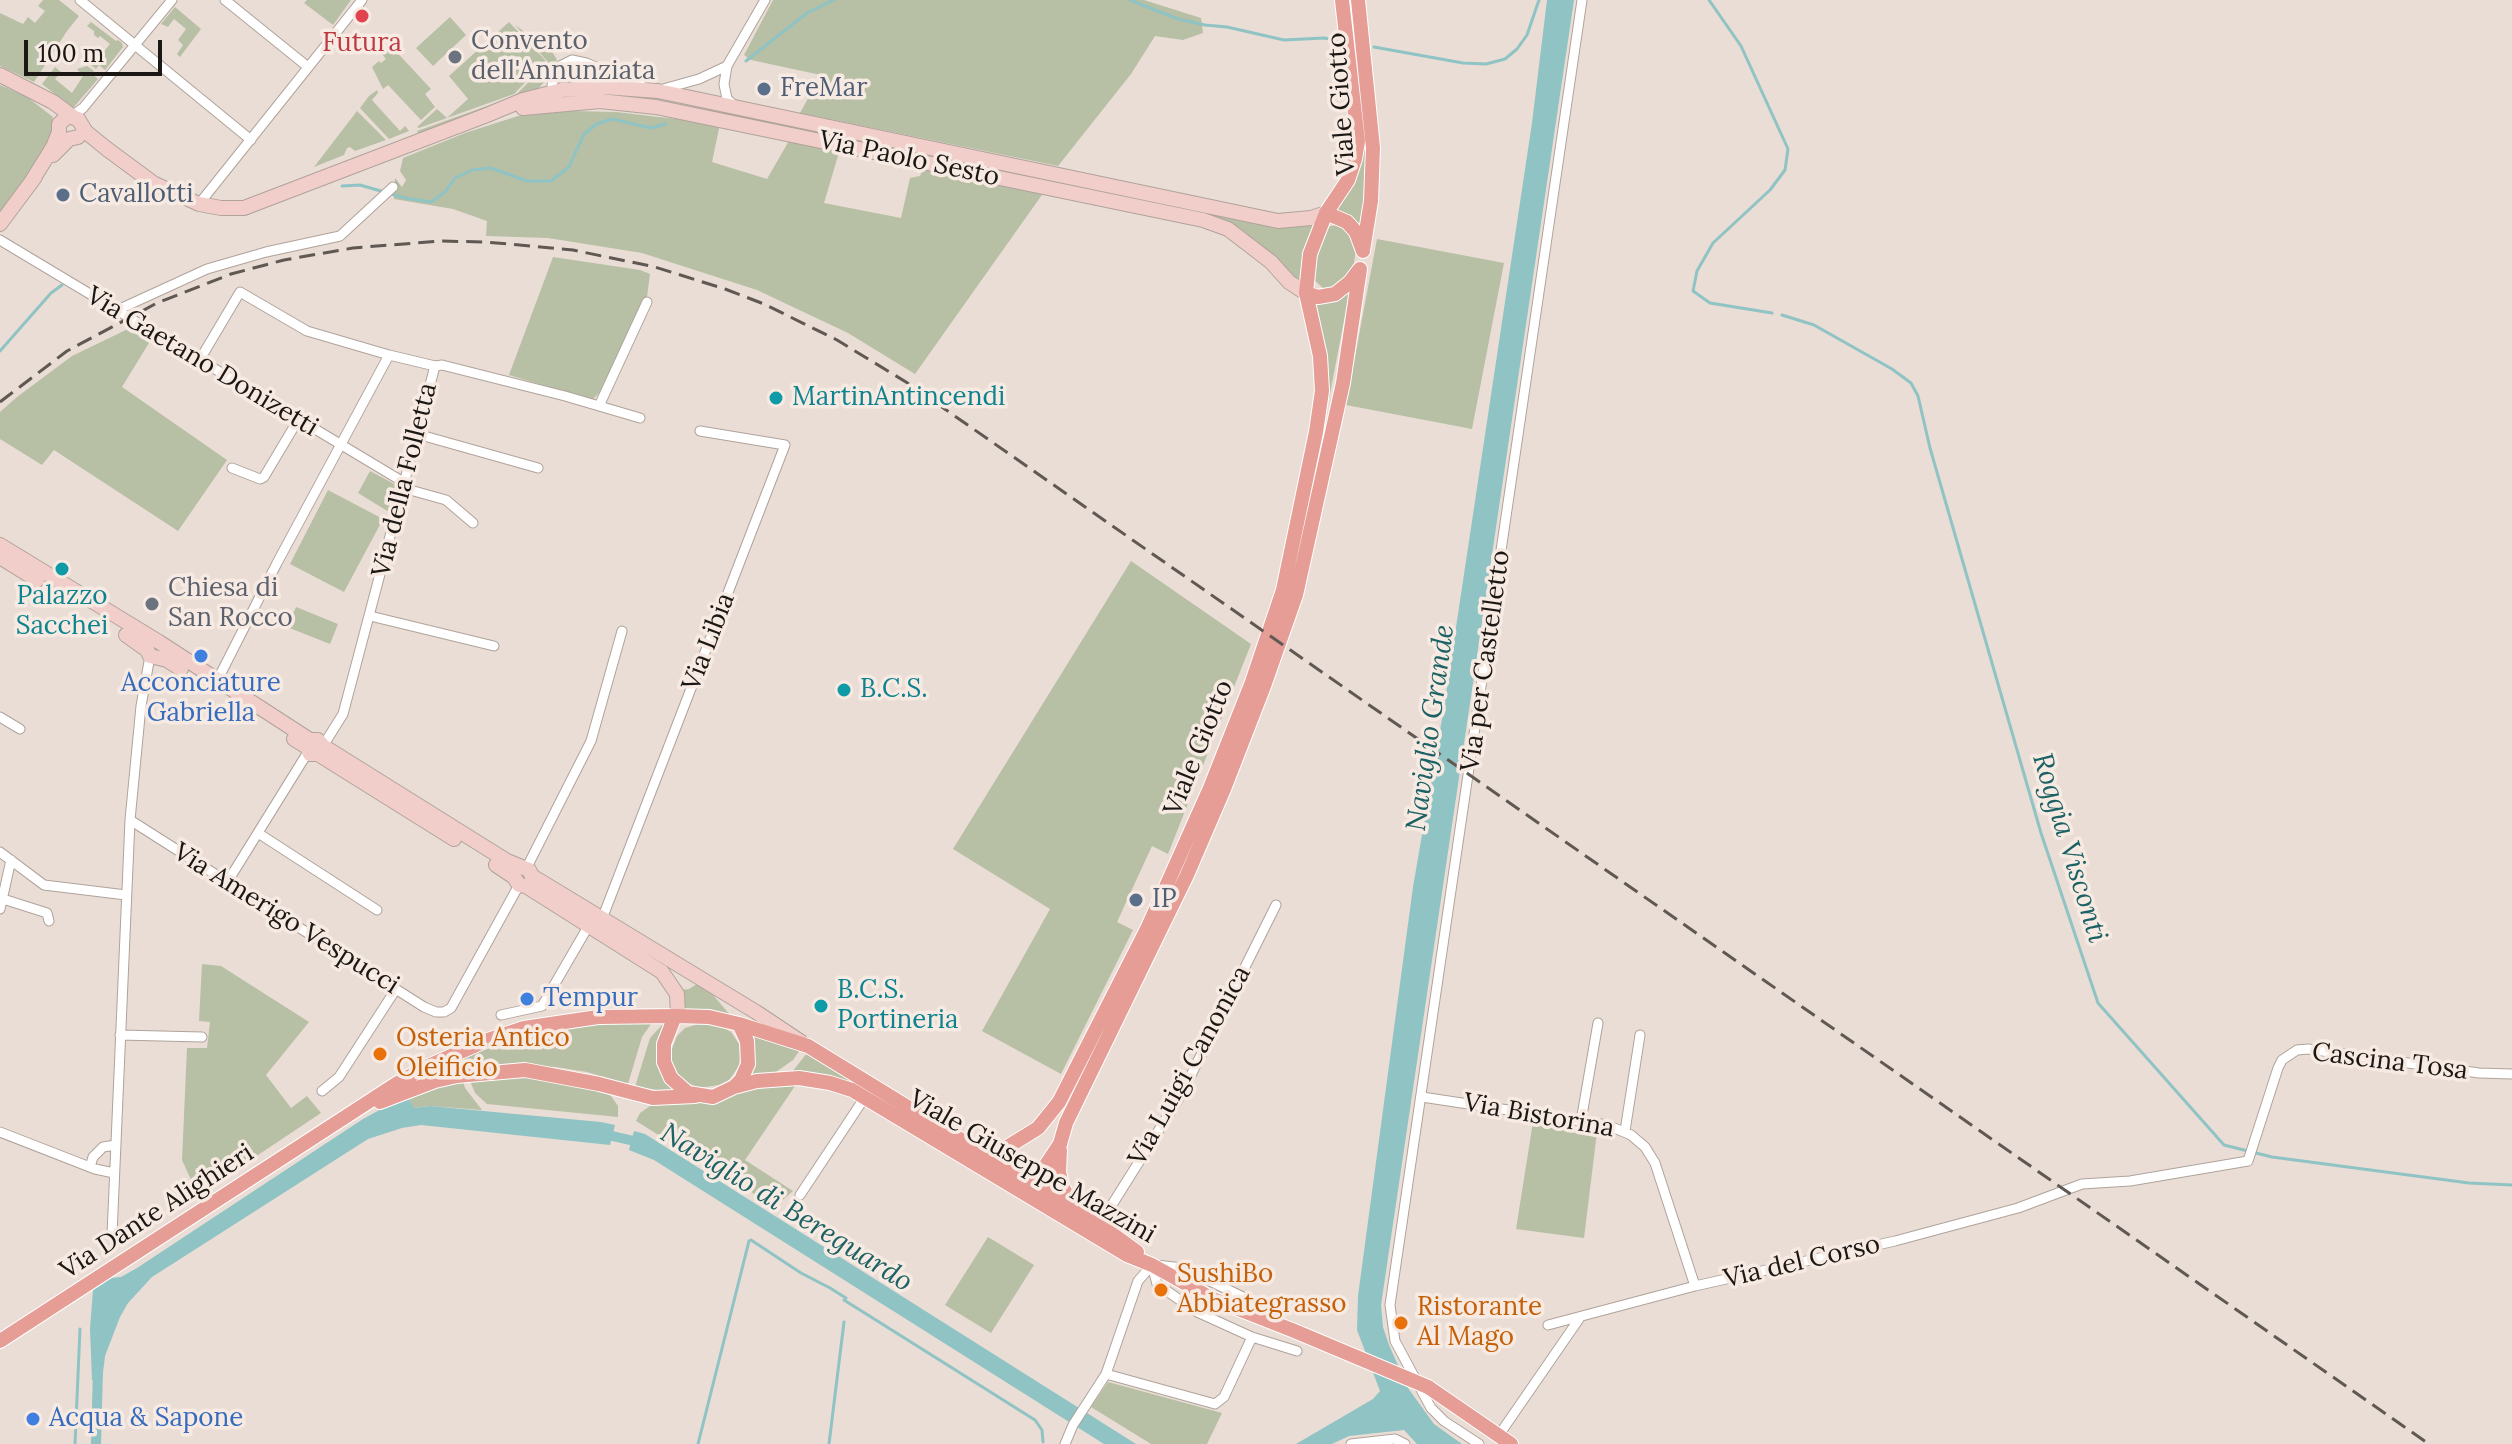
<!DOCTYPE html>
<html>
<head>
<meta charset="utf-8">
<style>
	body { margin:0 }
	#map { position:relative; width:2512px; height:1444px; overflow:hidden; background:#eaddd5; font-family:Lora,serif }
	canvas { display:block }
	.scale { position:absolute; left:24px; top:40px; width:138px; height:36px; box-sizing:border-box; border:4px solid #1b1714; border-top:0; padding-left:10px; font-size:24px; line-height:28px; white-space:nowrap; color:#1b1714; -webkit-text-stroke:6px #f7eae2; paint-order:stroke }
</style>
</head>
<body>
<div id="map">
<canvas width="2512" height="1444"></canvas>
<div class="scale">100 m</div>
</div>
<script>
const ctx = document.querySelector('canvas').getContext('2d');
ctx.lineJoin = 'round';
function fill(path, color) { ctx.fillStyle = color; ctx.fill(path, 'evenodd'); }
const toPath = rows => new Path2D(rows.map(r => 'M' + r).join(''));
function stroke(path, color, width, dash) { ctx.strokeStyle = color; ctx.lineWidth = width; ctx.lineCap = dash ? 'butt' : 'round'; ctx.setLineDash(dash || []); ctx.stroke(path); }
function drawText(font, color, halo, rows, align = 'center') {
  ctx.font = font + ' Lora,serif'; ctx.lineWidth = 7; ctx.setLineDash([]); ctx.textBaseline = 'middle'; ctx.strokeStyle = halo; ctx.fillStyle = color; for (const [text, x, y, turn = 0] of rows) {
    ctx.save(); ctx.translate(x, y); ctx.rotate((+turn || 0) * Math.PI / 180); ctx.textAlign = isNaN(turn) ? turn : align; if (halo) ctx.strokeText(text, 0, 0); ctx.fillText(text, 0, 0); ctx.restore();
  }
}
const green = toPath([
	[43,0,59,0,79,16,67,31,34,82,0,66,0,13,23,24,28,17,35,23,45,11,38,6],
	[307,0,351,0,333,25,304,3],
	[773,0,1144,0,1201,18,1203,33,1183,40,1155,36,1131,74,1058,166,800,113,821,75,751,60,744,55],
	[175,7,201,29,180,57,177,54,183,45,178,40,186,29,174,19,168,27,161,24],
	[450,17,466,35,433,66,416,48],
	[91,22,116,41,118,40,122,43,123,47,105,70,99,65,96,69,89,63,90,55,97,60,110,44,100,36,98,38,94,35,94,31,87,26],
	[509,22,546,61,514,94,419,128,417,127,437,109,447,118,468,99,449,76],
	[515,25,553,53,557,60,546,80,537,90,419,135,417,131,515,96,548,62],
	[391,46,431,89,425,94,435,107,421,120,388,85,383,89,372,67,379,61,381,63,386,59,382,54],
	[579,63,588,69,590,82,560,84,558,77,560,70,565,65],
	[87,66,94,71,92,74,98,79,73,108,42,84,55,67,61,72,55,79,72,93,83,76,77,69],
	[0,85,27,97,53,117,51,128,52,139,0,215],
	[377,90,378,93,372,100,400,131,405,126,409,131,389,139,360,108,369,96],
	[357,111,386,140,355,151,350,147,347,148,344,155,314,167],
	[572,111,616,112,720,124,712,162,767,179,790,139,840,149,824,203,901,218,910,178,920,176,924,167,1044,192,915,374,848,333,757,290,642,253,548,238,486,236,487,221,453,209,394,199,395,178,402,187,406,180,400,171,403,158,465,133,518,116],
	[1365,133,1367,184,1360,233,1333,212,1360,160],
	[1213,215,1257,224,1316,221,1302,284,1270,253,1241,231],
	[1337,225,1346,228,1353,238,1356,249,1354,263,1349,275,1331,289,1324,289,1313,279,1316,252,1323,232,1330,226],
	[1377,239,1504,263,1472,429,1346,405],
	[553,257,640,270,650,274,647,297,599,393,592,400,509,375],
	[1350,289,1329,399,1327,370,1314,300],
	[132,327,152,338,122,387,227,460,178,531,54,450,42,465,0,439,0,412,17,397,72,356],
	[370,471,398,486,389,512,358,493],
	[328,490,383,519,344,592,290,564],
	[1131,561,1251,644,1168,854,1152,846,1117,922,1133,930,1061,1074,982,1031,1050,909,953,849],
	[296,607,338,624,330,644,287,627],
	[202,964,221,966,309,1022,266,1075,291,1108,307,1096,321,1113,198,1195,182,1160,187,1048,207,1048,210,1022,199,1021],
	[697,984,713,995,730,1015,682,1012,681,990,689,989],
	[653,1021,642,1037,628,1084,587,1072,556,1067,525,1066,469,1070,462,1054,496,1040,565,1024],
	[702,1023,719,1025,731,1032,739,1044,740,1056,739,1066,729,1080,719,1085,699,1088,681,1080,674,1071,670,1054,677,1036,685,1028],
	[663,1024,668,1025,661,1044,677,1090,658,1090,635,1087,650,1038],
	[749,1031,800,1050,793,1060,776,1072,747,1076],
	[807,1053,860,1085,870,1092,821,1074,792,1072],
	[518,1074,599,1089,611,1096,618,1106,618,1117,487,1104,475,1093,469,1078],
	[463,1080,465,1088,482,1110,430,1106,413,1108,408,1095],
	[797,1083,745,1160,793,1191,778,1204,764,1200,636,1121,640,1113,650,1106,659,1104,698,1102,749,1087],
	[1533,1122,1597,1132,1584,1238,1516,1229],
	[988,1237,1034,1265,991,1333,945,1305],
	[1108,1382,1222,1413,1207,1444,1151,1444,1091,1407]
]);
const water = toPath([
	[1547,0,1574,0,1381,1305,1383,1327,1389,1345,1408,1388,1434,1424,1462,1444,1417,1444,1404,1430,1349,1436,1332,1444,1296,1444,1373,1399,1380,1391,1357,1330,1358,1296,1413,887,1444,707,1532,123],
	[407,1095,414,1108,430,1106,601,1122,615,1125,610,1145,421,1125,402,1128,368,1139,152,1277,128,1303,120,1317,105,1356,102,1381,92,1380,90,1329,93,1290,111,1278,121,1277,137,1268,363,1119],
	[634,1131,645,1134,1136,1444,1104,1444,654,1160,629,1150]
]);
const stream = toPath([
	[1130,0,1178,19,1205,25,1227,27,1284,40,1324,38,1343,41],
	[1709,0,1741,46,1788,149,1785,170,1770,190,1713,243,1697,271,1693,291,1710,303,1772,313],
	[1374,47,1463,63,1486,64,1505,59,1517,49,1527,35,1539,0],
	[746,61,807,13,834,0],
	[342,186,360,185,405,198,431,202,445,192,455,178,472,170,491,168,527,181,551,181,569,167,584,134,597,124,612,119,651,128,666,124],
	[1782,315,1814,325,1892,369,1911,383,1918,396,1930,448,2041,833,2098,1003,2224,1145,2272,1157,2469,1183,2512,1185],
	[0,351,51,293,62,285],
	[75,1444,80,1329],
	[698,1444,749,1241,751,1240,801,1273,830,1288,846,1298,844,1300,1035,1420,1042,1430,1043,1442],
	[829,1444,844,1322]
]);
const canal = toPath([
	[599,1133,634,1141,641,1145],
	[96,1444,98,1369]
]);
const street = toPath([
	[80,0,251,140],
	[225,0,308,67],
	[586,63,641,85],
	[663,89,699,79,727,66],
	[556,95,552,85,556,71,560,66,572,60,586,63,592,69,594,82,591,89],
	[735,106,727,99,724,84,727,66,765,0],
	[72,116,83,108,172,0],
	[199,204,362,0],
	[0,240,405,483],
	[119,312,124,307,207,269,266,252,340,236,393,187],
	[199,361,240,292,307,331,389,355,435,366,343,714,323,746],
	[435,366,442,365,565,396,640,418],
	[599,406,647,302],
	[417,434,538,468],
	[232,468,260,479,264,477,298,420],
	[403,488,446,500,473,523],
	[370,616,494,646],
	[217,681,277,563,389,355],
	[0,717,20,729],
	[130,820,424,1007,436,1012,444,1012,451,1008,519,885],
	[258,833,377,910],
	[0,852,44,885,126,895],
	[526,869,591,741,622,631],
	[228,881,308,752],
	[3,899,47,913,49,921],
	[0,909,11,860],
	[501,1015,542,1006,589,925,602,919,785,445,700,431],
	[120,1035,202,1037],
	[322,1091,339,1077,396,989],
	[1422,1097,1607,1125,1631,1135,1645,1147,1655,1163,1695,1286],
	[1581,1121,1598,1023],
	[1625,1131,1640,1035],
	[0,1132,95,1169,114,1173],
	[90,1167,93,1157,103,1147,116,1145],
	[800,1195,865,1097],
	[1098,1227,1181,1095,1276,905],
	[112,1235,130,820,141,706,150,656],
	[1152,1265,1157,1284,1197,1312,1252,1337,1297,1351],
	[1156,1265,1183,1268,1274,1312],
	[1548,1325,1695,1286,1895,1241,2018,1208,2082,1184,2130,1181,2248,1161,2278,1068,2282,1060,2297,1050,2308,1049,2479,1073,2512,1074],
	[1106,1374,1215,1404,1224,1397,1252,1337],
	[1499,1435,1579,1319],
	[1065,1444,1073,1425,1106,1374,1138,1281,1152,1265],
	[1351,1444,1395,1439,1405,1444],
	[1479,1444,1444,1421,1431,1408,1395,1341,1390,1305,1582,0]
]);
const secondary = toPath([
	[0,75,53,102,72,116],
	[523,108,600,101,656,107,1203,220,1228,229,1271,262,1289,282,1306,293],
	[53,155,69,139,78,137],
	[30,184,53,147,59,132,59,124,68,116,78,119,86,132,107,149,153,183,199,204,221,208,244,208,487,115,523,100,562,90,604,87,658,91,1278,221,1311,218,1326,213],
	[0,224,35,177],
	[0,545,159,642,310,740,318,740,323,746,507,861,529,870,532,876,756,1012,801,1042],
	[0,557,37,580],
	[126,635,147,650,150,656,167,660,181,669],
	[294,739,307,747,310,754,318,754,454,839],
	[496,865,514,877,519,885,526,886,662,972,677,994,678,1016]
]);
const primary = toPath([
	[1358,0,1373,148,1371,201,1363,250],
	[1326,213,1348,180,1355,159,1358,141,1342,0],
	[1306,293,1318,297,1335,294,1350,282,1359,270],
	[739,1024,808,1046,1100,1225,1137,1252],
	[734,1087,741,1080,748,1064,747,1041,739,1024,709,1017,675,1016,664,1044,664,1062,671,1078,688,1093,713,1097,734,1087,757,1081,799,1078,830,1083,852,1090,1127,1255,1152,1265,1213,1299,1292,1330],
	[380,1102,435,1081,457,1076,525,1070,599,1084,653,1098,695,1096],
	[1060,1150,1059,1172,1062,1186,1073,1205],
	[979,1151,992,1152,1004,1149,1017,1141,1038,1128,1059,1102,1147,929,1210,788,1252,682,1283,590,1316,432,1322,391,1320,356,1306,293,1310,254,1326,213,1347,222,1356,232,1363,251],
	[1009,1184,1022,1183,1040,1174,1060,1144,1066,1123,1187,875,1224,789,1264,686,1296,595,1343,383,1360,269],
	[0,1341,396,1084,424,1068,485,1041,524,1028,598,1017,675,1016],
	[1428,1387,1511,1444]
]);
const rail = toPath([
	[0,402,67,351,157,303,231,274,284,260,353,248,440,241,486,242,573,250,655,267,725,289,764,304,837,340,906,382,2429,1444]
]);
const primaryBridge = toPath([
	[1292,1330,1428,1387]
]);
const markers = [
	[362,16,8,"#e0444e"],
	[455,57,8,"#6b7280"],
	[764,89,8,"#5c6f8a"],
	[63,195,8,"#5c6f8a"],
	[776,398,8,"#0f9aa8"],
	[62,569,8,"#0f9aa8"],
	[152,604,8,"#6b7280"],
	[201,656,8,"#3f7fe0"],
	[844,690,8,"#0f9aa8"],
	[1136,900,8,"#5c6f8a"],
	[527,999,8,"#3f7fe0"],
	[821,1006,8,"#0f9aa8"],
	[380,1054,8,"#e8710a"],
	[1161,1290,8,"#e8710a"],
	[1401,1323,8,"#e8710a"],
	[33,1419,8,"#3f7fe0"]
];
const worshipNames = [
	["Convento",471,42],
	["dell'Annunziata",471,72],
	["Chiesa di",168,589],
	["San Rocco",168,619]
];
const healthNames = [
	["Futura",362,44]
];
const serviceNames = [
	["FreMar",780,89],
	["Cavallotti",79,195],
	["IP",1152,900]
];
const streetNames = [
	["Viale Giotto",1342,104,-94],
	["Via Paolo Sesto",909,159,12],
	["Via Gaetano Donizetti",202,362,31],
	["Via della Folletta",405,480,-76],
	["Via Libia",709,642,-69],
	["Via per Castelletto",1486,661,-82],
	["Viale Giotto",1199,748,-68],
	["Via Amerigo Vespucci",286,919,32],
	["Cascina Tosa",2390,1062,7],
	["Via Luigi Canonica",1190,1066,-61],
	["Via Bistorina",1539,1116,10],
	["Viale Giuseppe Mazzini",1032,1167,30],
	["Via Dante Alighieri",157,1212,-33],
	["Via del Corso",1802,1262,-13]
];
const cultureNames = [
	["MartinAntincendi",792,398],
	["Palazzo",62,597,"center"],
	["Sacchei",62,627,"center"],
	["B.C.S.",860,690],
	["B.C.S.",837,991],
	["Portineria",837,1021]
];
const shopNames = [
	["Acconciature",201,684,"center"],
	["Gabriella",201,714,"center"],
	["Tempur",543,999],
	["Acqua & Sapone",49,1419]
];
const foodNames = [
	["Osteria Antico",396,1039],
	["Oleificio",396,1069],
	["SushiBo",1177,1275],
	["Abbiategrasso",1177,1305],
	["Ristorante",1417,1308],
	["Al Mago",1417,1338]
];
const waterNames = [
	["Naviglio Grande",1431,728,-82],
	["Roggia Visconti",2069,848,73],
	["Naviglio di Bereguardo",786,1208,32]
];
fill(green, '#b7bfa5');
fill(water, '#8fc3c4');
stroke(stream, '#8fc3c4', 3);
stroke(canal, '#8fc3c4', 10);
stroke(street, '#afa39b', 11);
stroke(secondary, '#afa39b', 16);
stroke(primary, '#fff', 16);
stroke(street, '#fff', 9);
stroke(secondary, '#f2ceca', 14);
stroke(primary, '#e59d95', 14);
stroke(rail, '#5f5853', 3, [16, 8]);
stroke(primaryBridge, '#fff', 16, []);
stroke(primaryBridge, '#e59d95', 14);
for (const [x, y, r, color] of markers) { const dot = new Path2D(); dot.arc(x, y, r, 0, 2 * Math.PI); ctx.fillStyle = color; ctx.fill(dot); stroke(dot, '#f7eae2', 3); }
drawText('26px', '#5b616d', '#f7eae2', worshipNames, 'left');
drawText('26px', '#be3a42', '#f7eae2', healthNames);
drawText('26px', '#4e5e75', '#f7eae2', serviceNames, 'left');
drawText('26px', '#1b1714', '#f7eae2', streetNames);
drawText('26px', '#0d838f', '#f7eae2', cultureNames, 'left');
drawText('26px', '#366cbe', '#f7eae2', shopNames, 'left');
drawText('26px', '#c56008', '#f7eae2', foodNames, 'left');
drawText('italic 28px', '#1c6264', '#f7eae2', waterNames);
</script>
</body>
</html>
